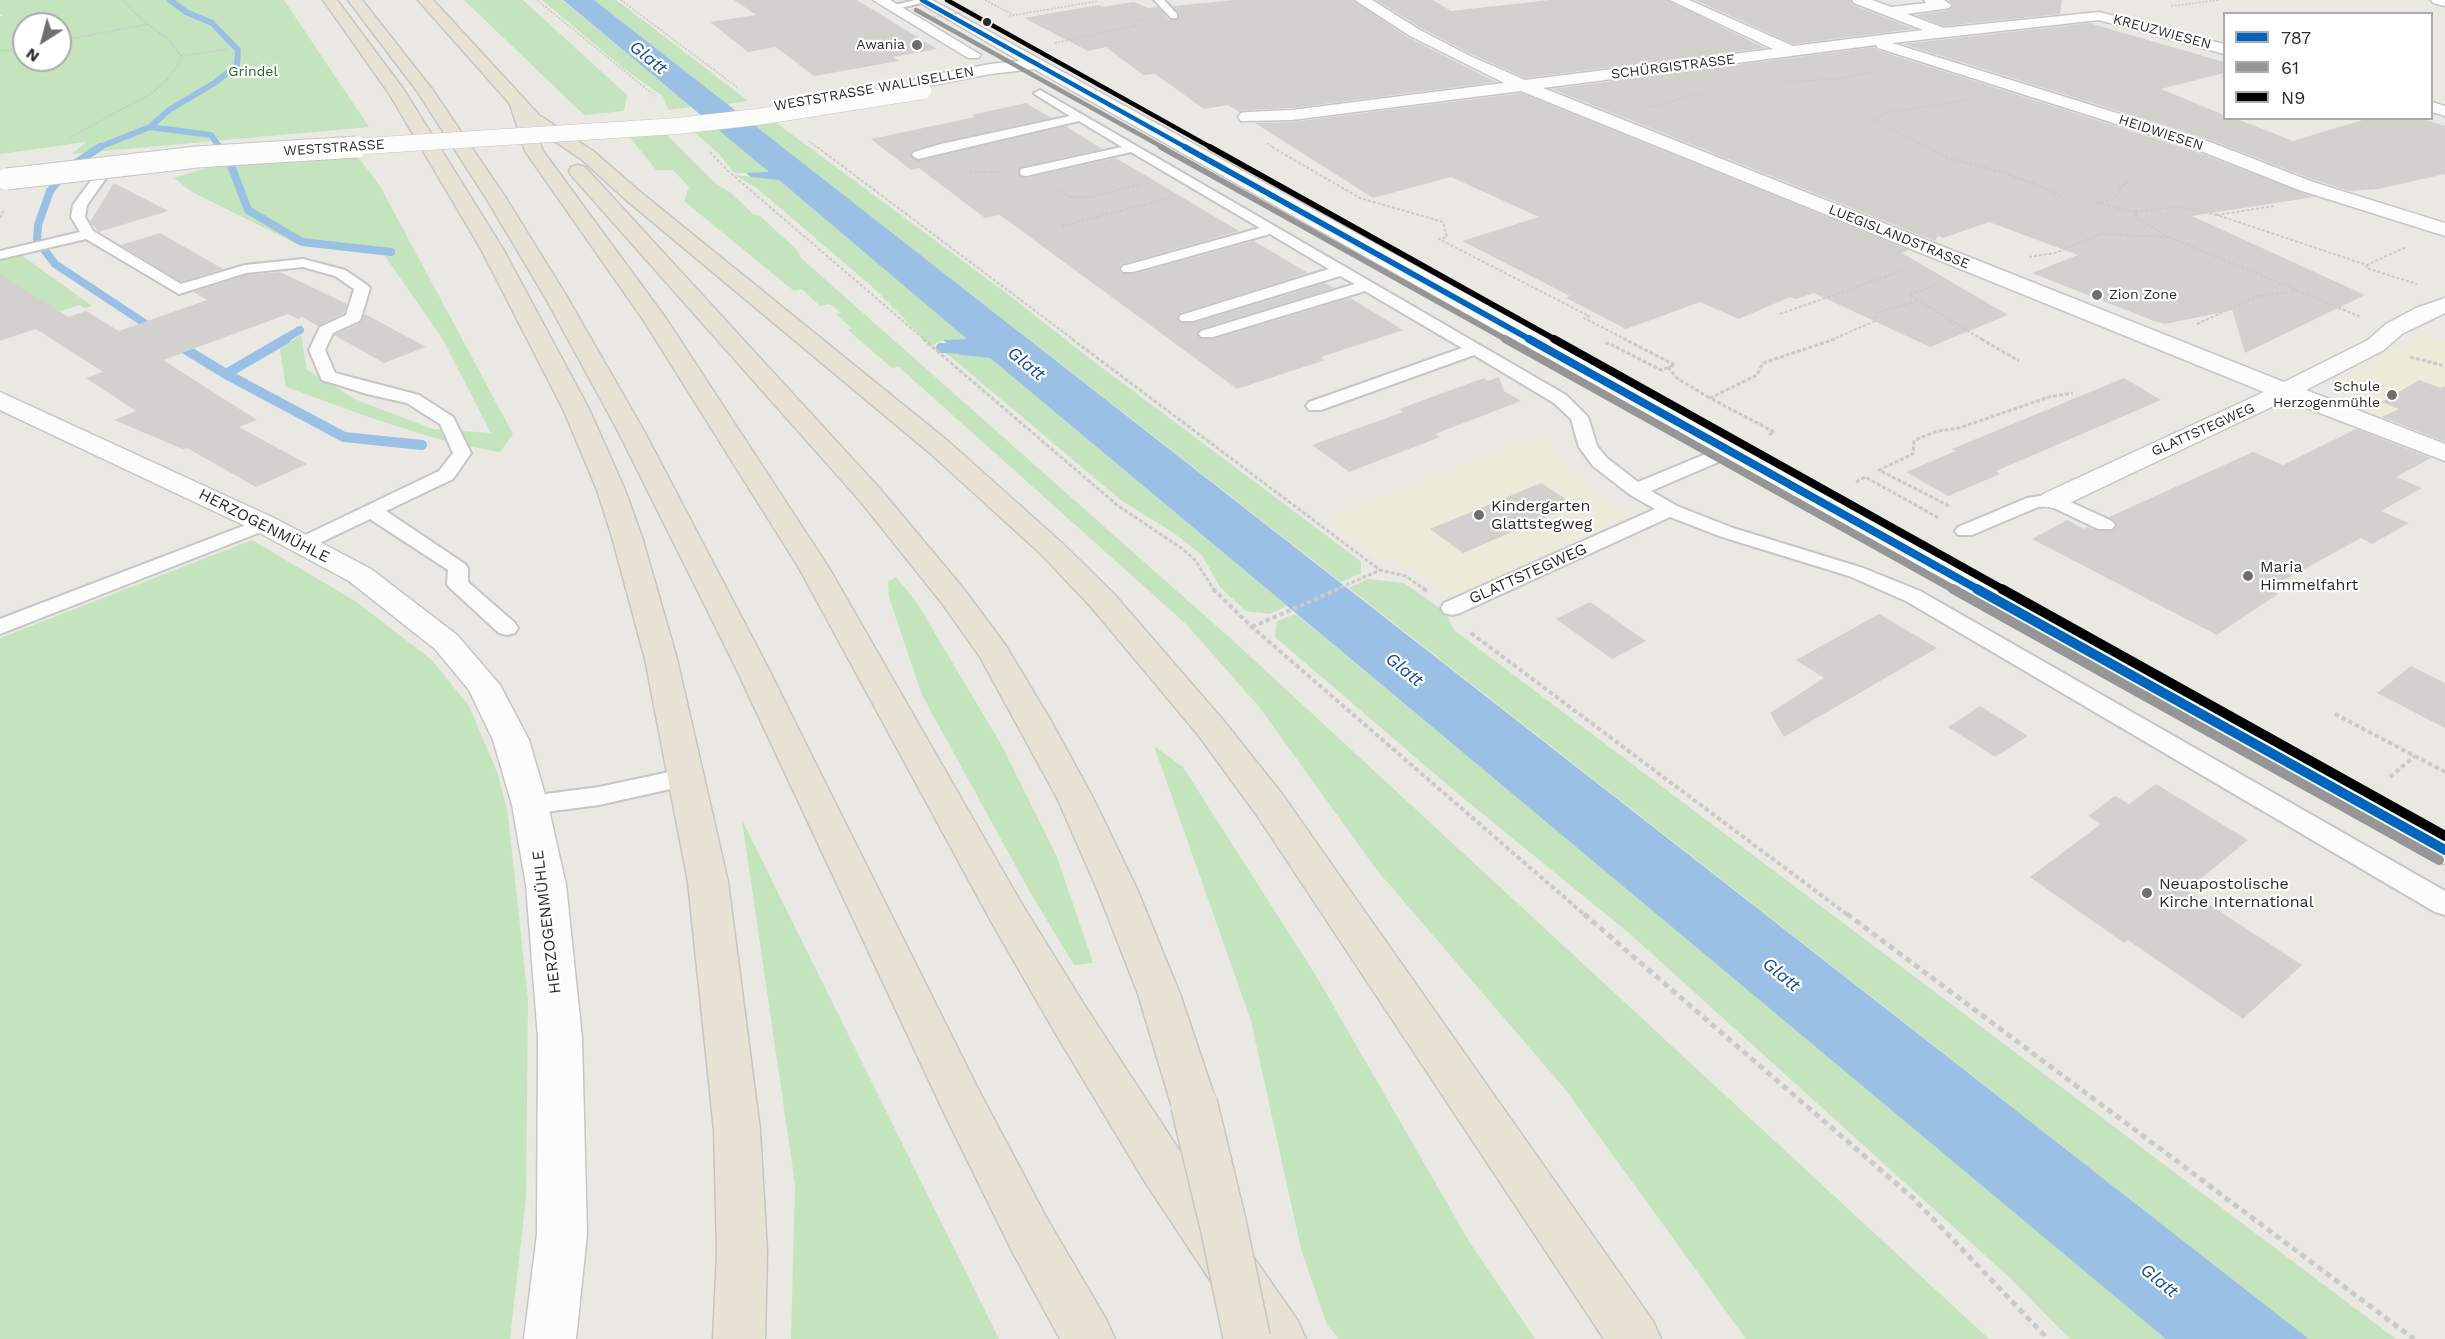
<!DOCTYPE html>
<html>
<head>
<meta charset="utf-8">
<style>
	body { margin:0 }
	#map { position:relative; width:2445px; height:1339px; overflow:hidden; background:#eae8e2; font-family:"Work Sans",sans-serif }
	canvas { display:block }
	.legend { position:absolute; left:2223px; top:12px; width:210px; height:108px; box-sizing:border-box; background:#fff; border:2px solid #ababab; margin:0; padding:8px 10px; list-style:none; font-size:18px; color:#2c2c2c }
	.legend li { display:flex; align-items:center; gap:12px; height:30px }
	.legend b { width:30px; border:2px solid #ababab }
	.north { position:absolute; left:12px; top:12px; width:60px; height:60px; box-sizing:border-box; background:#fff; border:2px solid #ababab; border-radius:50%; rotate:216deg; font-size:16px; font-weight:700; line-height:24px; text-align:center; color:#2c2c2c }
	.north::after { content:''; display:block; margin:auto; width:21px; height:27px; background:#6e6e6c; clip-path:polygon(50% 0,100% 100%,50% 72%,0 100%) }
</style>
</head>
<body>
<div id="map">
<canvas width="2445" height="1339"></canvas>
<ul class="legend">
<li><b style="height:8px;background:#0065bd"></b>787</li>
<li><b style="height:8px;background:#969696"></b>61</li>
<li><b style="height:8px;background:#000"></b>N9</li>
</ul>
<div class="north">N</div>
</div>
<script>
const ctx = document.querySelector('canvas').getContext('2d');
ctx.lineJoin = 'round';
function fill(path, color) { ctx.fillStyle = color; ctx.fill(path, 'evenodd'); }
const toPath = rows => new Path2D(rows.map(r => 'M' + r).join(''));
function stroke(path, color, width, dash) { ctx.strokeStyle = color; ctx.lineWidth = width; ctx.lineCap = dash ? 'butt' : 'round'; ctx.setLineDash(dash || []); ctx.stroke(path); }
function drawText(font, color, halo, rows, align = 'center') {
  ctx.font = font + ' "Work Sans",sans-serif'; ctx.lineWidth = 4.5; ctx.setLineDash([]); ctx.textBaseline = 'middle'; ctx.strokeStyle = halo; ctx.fillStyle = color; for (const [text, x, y, turn = 0] of rows) {
    ctx.save(); ctx.translate(x, y); ctx.rotate((+turn || 0) * Math.PI / 180); ctx.textAlign = isNaN(turn) ? turn : align; if (halo) ctx.strokeText(text, 0, 0); ctx.fillText(text, 0, 0); ctx.restore();
  }
}
const education = toPath([
	[2426,334,2445,341,2445,442,2348,405,2330,385],
	[1546,432,1564,464,1579,480,1599,496,1624,511,1625,519,1448,598,1393,557,1382,561,1324,519]
]);
const green = toPath([
	[0,0,284,0,369,127,72,154,86,142,0,154,0,16,3,16,0,14],
	[24,24,60,24,60,60,24,60],
	[464,0,523,0,627,95,624,111,584,115],
	[542,0,562,0,691,107,668,110,663,96,624,69],
	[594,0,615,0,622,4,748,101,727,104],
	[771,119,1010,296,1093,361,1347,551,1361,562,1361,573,1341,582,750,122],
	[716,126,770,173,734,173,720,155,691,129],
	[664,132,716,184,730,192,753,214,760,216,797,250,801,258,1239,646,1989,1339,1746,1339,1565,1089,1376,869,1260,708,1187,625,899,367,892,368,848,330,852,328,836,315,841,313,830,304,820,306,802,289,794,291,684,201,689,187,673,170,656,170,629,136],
	[355,153,380,186,513,434,500,452,451,443,374,419,286,387,280,349,301,335,307,370,357,400,433,429,491,433,442,338,382,252,297,244,192,192,174,178,237,158],
	[735,175,779,180,968,339,943,340,931,346,877,291,758,189],
	[20,254,92,306,85,308,80,305,49,315,0,302,0,258],
	[955,351,961,355,990,358,1287,606,1269,614,1246,611,1220,587,1202,555,1174,533,1122,501,945,352],
	[252,540,355,601,432,660,469,706,498,774,508,815,528,1000,526,1197,510,1339,0,1339,0,638],
	[896,577,917,603,1002,746,1057,857,1093,963,1074,965,1031,894,922,695,889,597,888,582],
	[1368,579,1404,583,1445,612,1454,630,2396,1339,2309,1339,1349,588],
	[1296,614,2169,1339,2070,1339,2009,1277,1629,933,1457,793,1275,637,1277,621],
	[1154,746,1183,767,1318,979,1470,1243,1535,1339,1339,1339,1327,1325,1301,1249,1251,1021],
	[742,820,999,1339,791,1339,795,1184]
]);
const water = toPath([
	[563,0,594,0,2309,1339,2166,1339,990,358,960,355,955,351,943,340,967,339,779,180,751,177,746,173,769,172]
]);
const streamFar2 = toPath([
	[150,127,211,135,220,148],
	[97,148,150,127,169,110,216,82,237,65,238,50,212,23,186,12,170,0]
]);
const streamFar1 = toPath([
	[100,147,70,167,50,191,38,225,37,240,55,264,158,332],
	[219,147,230,163,248,210,302,242,391,252],
	[283,340,300,330]
]);
const stream = toPath([
	[175,343,226,374,344,437,422,445],
	[941,348,967,349],
	[226,374,286,339]
]);
const building = toPath([
	[734,0,857,0,937,49,893,57,899,61,814,76,776,47,748,52,710,22,756,15],
	[1234,0,1353,0,1409,38,1496,82,1292,108,1247,110,1239,112,1228,105,1204,109,1155,74,1143,75,1106,47,1088,51,1024,18,1099,5,1103,7,1134,2,1148,8,1158,7,1169,20,1177,20,1179,14,1173,6],
	[1376,0,1433,0,1451,11,1550,0,1668,0,1765,48,1525,78,1471,54,1421,28],
	[1695,0,1850,0,1853,5,1914,29,1793,44],
	[1948,0,2062,0,2060,14,1944,26,1916,15,1949,10,1953,5],
	[2089,23,2224,62,2224,73,2161,89,2224,115,2224,118,2234,118,2293,141,2369,118,2419,118,2445,126,2445,174,2378,189,2350,191,2314,180,2211,140,1903,44],
	[1875,47,1877,50,2197,152,2314,197,2192,216,2365,295,2245,353,2232,310,2165,324,2154,321,2032,273,2078,255,1989,222,1943,238,1938,236,1935,241,1552,89],
	[1521,93,1909,250,1902,253,2008,315,1930,347,1814,293,1796,299,1790,297,1739,319,1700,302,1626,329,1566,298,1570,296,1462,241,1539,217,1451,177,1373,198,1255,123,1292,122],
	[1026,103,1051,118,941,142,913,150,910,155,919,161,1066,126,1102,149,1021,167,1019,176,1026,178,1116,158,1239,231,1122,264,1119,268,1121,273,1134,274,1254,241,1308,273,1180,313,1177,317,1179,322,1194,323,1325,283,1334,288,1200,329,1197,333,1199,338,1214,339,1350,298,1403,330,1321,357,1325,360,1237,389,1000,215,985,218,919,168,911,170,871,139,975,117,971,115],
	[114,183,168,211,99,232,90,222],
	[160,233,223,269,181,282,121,245],
	[280,272,347,304,344,313,318,326,302,317,298,319,288,314,163,360,257,420,239,427,307,464,256,487,187,448,183,449,114,420,136,411,86,378,103,372,36,329,0,341,0,274,68,317,86,311,119,331,207,300,193,292,246,275],
	[365,314,426,347,384,363,334,335,360,323],
	[1499,377,1504,391,1521,401,1435,434,1440,437,1349,472,1312,445,1403,412,1399,409,1484,378,1488,381],
	[2124,378,2161,400,1996,471,2000,474,1948,496,1906,472,1956,451,1952,449],
	[2419,380,2441,388,2445,386,2445,442,2382,417,2399,409,2382,402],
	[2356,429,2431,458,2396,477,2422,488,2381,511,2409,523,2372,544,2361,538,2268,589,2278,594,2217,635,2032,539,2067,520,2084,529,2088,527,2098,531,2112,531,2117,525,2109,517,2253,452,2283,465],
	[1541,483,1575,505,1463,553,1430,529],
	[1590,602,1646,641,1612,659,1556,619],
	[1879,614,1937,648,1784,737,1770,713,1824,678,1796,660],
	[2411,666,2445,683,2445,728,2377,693],
	[1980,706,2028,736,1995,757,1948,727],
	[2156,784,2248,840,2187,890,2302,965,2243,1019,2128,940,2124,943,2030,877,2101,824,2088,816,2115,796,2129,804]
]);
const pathFar4 = toPath([
	[537,0,655,96],
	[621,0,738,88],
	[985,0,1014,15],
	[2171,6,2219,0],
	[1009,16,1098,1],
	[1134,26,1134,21,1142,19],
	[1095,38,1089,35,1134,26,1141,29],
	[60,41,148,24],
	[1055,43,1089,35],
	[0,51,24,48],
	[181,56,229,49],
	[1783,82,1838,79,1874,71],
	[1651,107,1702,93],
	[71,137,152,93,167,80,180,62,181,56,168,39,142,20,123,0],
	[809,141,818,148],
	[1267,143,1274,148],
	[1930,148,1874,120,1884,113,1967,100]
]);
const pathFar3 = toPath([
	[817,147,1074,340],
	[1272,147,1360,198,1443,222,1447,237,1439,239,1589,316,1584,318,1627,340],
	[1928,147,1947,158,2005,173,2032,183,2061,196,2067,202],
	[710,152,728,171,925,340],
	[970,170,972,172,1001,172],
	[1060,191,1071,197,1091,197,1142,184],
	[2096,203,2111,200,2119,195,2120,187,2131,181],
	[2098,203,2135,212],
	[2274,206,2217,215,2367,265,2406,247],
	[2217,215,2178,207,2135,212,2138,219,2169,237,2361,317],
	[0,218,4,210],
	[1062,226,1166,199],
	[2029,257,2055,253,2101,234,2168,237],
	[2367,265,2366,268,2417,284],
	[1936,284,1910,295,1983,340],
	[1780,314,1904,270],
	[2197,324,2258,296,2297,291],
	[1831,340,1875,321,1877,313,1917,301]
]);
const pathFar2 = toPath([
	[923,339,1117,505,1184,550,1195,560,1214,590],
	[1072,339,1380,570,1405,576,1426,590],
	[1981,339,2019,361],
	[1605,344,1608,343,1661,370,1675,365,1624,339],
	[2410,357,2445,366],
	[1668,367,1678,379,1710,398],
	[1769,435,1774,432,1710,398,1757,375,1763,363,1835,339],
	[1856,482,1865,477,1939,518],
	[1949,506,1879,470,1913,454,1914,441,1922,437,1938,431,1959,428,2049,397,2073,393],
	[1335,590,1380,570]
]);
const pathFar1 = toPath([
	[1213,589,1252,627,1586,916],
	[1423,589,1427,591],
	[1252,627,1338,589],
	[1471,633,1849,916],
	[2335,714,2445,772],
	[2390,777,2415,756]
]);
const path = toPath([
	[1584,914,1913,1198,2048,1339],
	[1847,914,2414,1339]
]);
const lane = toPath([
	[915,0,930,1,892,10,887,7,915,0],
	[1154,0,1164,0,1177,14,1177,18,1171,18,1154,0],
	[1040,90,1566,395,1588,417,1597,446,1607,458,1638,482,1725,446,1737,446,1740,450,1737,454,1651,491,1677,506,1733,528,1863,568,1920,591,2445,891,2445,915,2435,912,1906,601,1849,576,1719,536,1670,517,1460,613,1452,615,1444,613,1441,608,1444,603,1655,509,1629,494,1593,466,1579,447,1571,419,1554,403,1474,355,1321,410,1309,410,1306,406,1309,402,1462,348,1365,291,1213,337,1201,337,1199,334,1201,331,1355,284,1340,276,1193,321,1181,321,1179,318,1181,315,1329,269,1270,234,1133,272,1123,272,1121,269,1123,266,1260,228,1131,152,1026,176,1021,175,1020,172,1021,169,1122,147,1079,121,918,159,912,155,914,152,941,144,1070,116,1036,95,1034,93,1040,90],
	[103,170,109,174,87,205,85,217,93,231,181,284,245,265,303,259,345,270,367,285,370,288,361,318,359,321,333,333,325,350,335,373,419,395,453,417,471,453,453,479,386,511,465,564,468,568,468,582,515,623,518,628,515,633,507,635,499,633,450,588,447,584,448,570,370,519,309,548,302,550,295,548,292,544,295,540,439,471,453,453,440,424,407,403,367,394,322,380,320,376,309,350,320,327,346,315,354,289,335,276,303,267,246,273,179,294,86,239,0,259,0,251,80,232,71,217,73,205,98,171,103,170],
	[2053,494,2112,521,2115,525,2112,529,2098,529,2050,506,2038,507,1972,535,1958,535,1955,531,1958,527,2027,498,2053,494],
	[264,518,271,520,274,524,271,528,0,634,0,619,264,518],
	[688,768,697,771,700,777,697,783,599,805,530,814,521,812,517,805,521,798,530,796,599,787,688,768]
]);
const street = toPath([
	[873,0,890,0,981,55,978,58,968,58,873,0],
	[1355,0,1372,0,1420,30,1470,56,1525,80,1773,49,1670,0,1689,0,1793,46,1923,30,1854,3,1852,0,1872,0,1891,7,1926,3,1924,0,1944,0,1951,5,1949,8,1907,14,1944,28,2099,12,2224,44,2224,54,2099,20,1892,43,2210,142,2313,182,2445,223,2445,236,2299,190,2198,150,1878,48,1876,45,1543,88,2284,382,2368,340,2386,324,2416,308,2445,298,2445,313,2402,334,2384,350,2306,390,2445,444,2445,461,2286,400,2063,506,2053,508,2043,506,2039,500,2043,494,2264,392,1521,91,1292,120,1241,121,1238,117,1241,113,1247,112,1292,110,1504,83,1410,36,1355,0],
	[2431,0,2445,0,2445,6,2433,3,2431,0],
	[2432,102,2445,106,2445,116,2432,112,2432,102],
	[0,392,274,518,371,569,457,635,500,685,529,740,548,805,566,885,582,1038,587,1234,576,1339,524,1339,537,1234,538,1038,526,885,512,805,493,740,469,690,435,649,349,581,254,530,0,410,0,392]
]);
const secondary = toPath([
	[915,0,932,0,2445,832,2445,864,2432,860,1034,69,990,74,917,88,911,86,909,83,917,78,990,64,1020,61,915,0]
]);
const highway = toPath([
	[323,0,337,0,404,90,503,249,589,409,625,490,642,537,677,659,728,882,760,1130,767,1252,765,1339,713,1339,717,1252,714,1130,688,882,645,659,612,537,597,490,563,409,481,249,390,95,323,0],
	[348,0,362,0,432,89,506,198,567,297,644,431,766,664,978,1089,1046,1217,1107,1321,1115,1339,1060,1339,1012,1251,946,1117,734,664,618,431,545,297,486,198,417,91,348,0],
	[418,0,433,0,539,115,593,151,639,191,949,442,1062,543,1114,594,1223,720,1282,794,1653,1321,1661,1339,1604,1339,1256,814,1199,736,1092,608,1042,555,931,454,625,199,581,159,535,128,543,151,667,320,829,568,1020,901,1083,1003,1179,1150,1298,1321,1306,1339,1249,1339,1145,1182,1053,1029,992,923,799,568,644,321,525,151,510,104,418,0],
	[578,165,585,167,881,490,963,588,1006,646,1051,721,1093,798,1137,889,1180,994,1217,1104,1210,1118,1194,1124,1178,1118,1171,1104,1138,994,1097,889,1057,798,980,657,941,602,861,502,571,175,569,171,571,167,578,165]
]);
const pathBridge = toPath([
	[927,18,977,10]
]);
const secondaryBridgeFar1 = toPath([
	[334,148,677,126,757,117,923,91]
]);
const secondaryBridge = toPath([
	[7,179,197,157,357,147]
]);
const highwayBridge = toPath([
	[1194,1104,1223,1224,1247,1339]
]);
const bus1Far3 = toPath([
	[922,0,1187,148]
]);
const bus1Far2 = toPath([
	[1185,147,1531,340]
]);
const bus1Far1 = toPath([
	[1529,339,1979,590]
]);
const bus1 = toPath([
	[1977,589,2445,850]
]);
const bus2Far3 = toPath([
	[916,10,1164,148]
]);
const bus2Far2 = toPath([
	[1161,147,1507,340]
]);
const bus2Far1 = toPath([
	[1505,339,1955,590]
]);
const bus2 = toPath([
	[1953,589,2439,860]
]);
const bus3Far3 = toPath([
	[947,0,1212,148]
]);
const bus3Far2 = toPath([
	[1210,147,1556,340]
]);
const bus3Far1 = toPath([
	[1554,339,2004,590]
]);
const bus3 = toPath([
	[2002,589,2445,836]
]);
const markers = [
	[987,22,5,"#2c2c2c"],
	[917,45,6,"#6e6e6c"],
	[2097,295,6,"#6e6e6c"],
	[2392,395,6,"#6e6e6c"],
	[1479,515,6,"#6e6e6c"],
	[2248,576,6,"#6e6e6c"],
	[2147,893,6,"#6e6e6c"]
];
const farStreetnames = [
	["KREUZWIESEN",2162,32,15],
	["SCHÜRGISTRASSE",1673,67,-7],
	["WESTSTRASSE WALLISELLEN",874,89,-10],
	["HEIDWIESEN",2161,133,18],
	["WESTSTRASSE",334,148,-4],
	["LUEGISLANDSTRASSE",1899,237,22],
	["GLATTSTEGWEG",2203,430,-24]
];
const farPoinames = [
	["Awania",905,45],
	["Zion Zone",2109,295,"left"],
	["Schule",2380,387],
	["Herzogenmühle",2380,403]
];
const farParknames = [
	["Grindel",253,72]
];
const poiNames = [
	["Kindergarten",1491,506],
	["Glattstegweg",1491,524],
	["Maria",2260,567],
	["Himmelfahrt",2260,585],
	["Neuapostolische",2159,884],
	["Kirche International",2159,902]
];
const streetNames = [
	["HERZOGENMÜHLE",264,526,27],
	["GLATTSTEGWEG",1528,574,-24],
	["HERZOGENMÜHLE",547,922,-97]
];
const waterNames = [
	["Glatt",648,58,39],
	["Glatt",1026,364,39],
	["Glatt",1404,670,39],
	["Glatt",1781,975,39],
	["Glatt",2159,1281,39]
];
fill(education, '#ecead8');
fill(green, '#c4e4bd');
fill(water, '#9ac0e6');
stroke(streamFar2, '#9ac0e6', 6);
stroke(streamFar1, '#9ac0e6', 8);
stroke(stream, '#9ac0e6', 10);
fill(building, '#d3d1cd');
stroke(lane, '#c7c6c6', 4);
stroke(street, '#c7c6c6', 3);
stroke(secondary, '#c7c6c6', 3);
stroke(highway, '#c6c5c2', 3);
stroke(pathFar4, '#cacac9', 1.5, [2, 1.5]);
stroke(pathFar3, '#cacac9', 2, [3, 2]);
stroke(pathFar2, '#cacac9', 3, [4, 2]);
stroke(pathFar1, '#cacac9', 4, [4.5, 3]);
stroke(path, '#cacac9', 5, [6, 4.5]);
fill(lane, '#fcfcfb');
fill(street, '#fcfcfb');
fill(secondary, '#fcfcfb');
fill(highway, '#e8e2d5');
stroke(secondaryBridgeFar1, '#c7c6c6', 17, []);
stroke(secondaryBridge, '#c7c6c6', 23, []);
stroke(highwayBridge, '#c6c5c2', 49, []);
stroke(pathBridge, '#cacac9', 1.5, [2, 1.5]);
stroke(secondaryBridgeFar1, '#fcfcfb', 16);
stroke(secondaryBridge, '#fcfcfb', 21);
stroke(highwayBridge, '#e8e2d5', 46);
stroke(bus1Far3, '#0065bd', 4.5);
stroke(bus1Far2, '#0065bd', 6);
stroke(bus1Far1, '#0065bd', 8);
stroke(bus1, '#0065bd', 10);
stroke(bus2Far3, '#969696', 4.5);
stroke(bus2Far2, '#969696', 6);
stroke(bus2Far1, '#969696', 8);
stroke(bus2, '#969696', 10);
stroke(bus3Far3, '#000', 4.5);
stroke(bus3Far2, '#000', 6);
stroke(bus3Far1, '#000', 8);
stroke(bus3, '#000', 10);
for (const [x, y, r, color] of markers) { const dot = new Path2D(); dot.arc(x, y, r, 0, 2 * Math.PI); ctx.fillStyle = color; ctx.fill(dot); stroke(dot, '#fff', 2); }
drawText('14px', '#2c2c2c', '#fff', farStreetnames);
drawText('14px', '#2c2c2c', '#fff', farPoinames, 'right');
drawText('14px', '#1f6622', '#fff', farParknames);
drawText('16px', '#2c2c2c', '#fff', poiNames, 'left');
drawText('16px', '#2c2c2c', '#fff', streetNames);
drawText('italic 18px', '#154a97', '#fff', waterNames);
</script>
</body>
</html>
